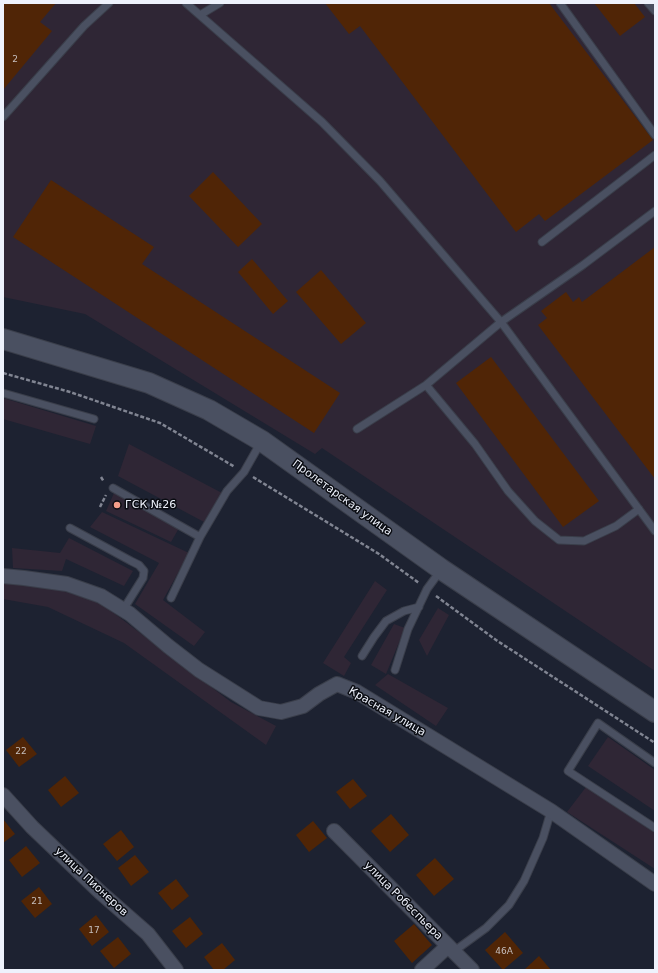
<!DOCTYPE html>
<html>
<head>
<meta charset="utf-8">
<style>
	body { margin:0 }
	#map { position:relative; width:658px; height:973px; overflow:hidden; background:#1d2231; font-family:"DejaVu Sans",sans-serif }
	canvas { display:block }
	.frame { position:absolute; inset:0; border:4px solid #eef2fc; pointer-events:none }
</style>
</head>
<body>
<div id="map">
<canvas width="658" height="973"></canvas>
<div class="frame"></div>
</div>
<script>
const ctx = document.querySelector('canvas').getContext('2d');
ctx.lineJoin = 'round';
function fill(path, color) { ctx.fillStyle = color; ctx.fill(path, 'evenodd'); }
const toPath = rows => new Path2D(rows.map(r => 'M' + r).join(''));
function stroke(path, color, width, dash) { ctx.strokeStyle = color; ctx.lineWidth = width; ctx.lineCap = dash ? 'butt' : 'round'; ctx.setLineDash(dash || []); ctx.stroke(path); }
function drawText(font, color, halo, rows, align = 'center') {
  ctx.font = font + ' "DejaVu Sans",sans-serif'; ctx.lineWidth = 3; ctx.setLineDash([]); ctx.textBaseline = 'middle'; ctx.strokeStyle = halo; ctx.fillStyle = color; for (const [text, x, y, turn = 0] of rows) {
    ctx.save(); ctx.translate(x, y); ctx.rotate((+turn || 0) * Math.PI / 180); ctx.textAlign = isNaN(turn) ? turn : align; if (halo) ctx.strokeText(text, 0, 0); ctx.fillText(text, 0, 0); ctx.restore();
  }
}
const industrial = toPath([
	[3,3,655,3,655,671,322,448,315,454,85,314,3,297],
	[3,398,96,426,90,444,3,419],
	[129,444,222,493,204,522,118,476],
	[114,493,179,528,171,542,106,511],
	[102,512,189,553,163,600,205,632,194,646,135,604,159,563,90,527],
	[69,538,133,571,124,586,66,559,62,571,13,568,12,548,60,553],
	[375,581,387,590,344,657,351,663,344,676,323,663],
	[3,582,52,587,102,604,231,702,276,726,266,745,124,643,48,607,3,599],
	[438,608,449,615,427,656,419,640],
	[394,624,405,628,386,674,371,665],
	[388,674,448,708,436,726,375,685],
	[608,737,655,770,655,811,588,766],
	[586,787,655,833,655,869,567,812]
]);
const building = toPath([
	[3,3,56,3,40,22,52,31,3,90],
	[325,3,549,3,653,140,545,221,539,214,516,232,360,26,349,34],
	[594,3,634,3,645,17,620,36],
	[213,172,262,224,238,247,189,196],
	[51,180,154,247,142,264,340,393,314,433,13,237],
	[655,247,655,479,538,325,547,318,541,311,566,292,573,302,579,297,582,302],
	[252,259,288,301,273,314,238,272],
	[321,270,366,323,341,344,296,292],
	[491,357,599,501,563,527,456,383],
	[23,737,37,754,19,767,6,750],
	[65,776,79,793,61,807,48,790],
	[353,779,367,796,350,809,336,792],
	[391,814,409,835,390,852,371,831],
	[3,819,15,834,3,843],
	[313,821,327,838,309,852,296,835],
	[121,830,134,847,117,861,103,844],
	[26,846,40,863,22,877,9,860],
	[135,855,149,872,131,886,118,868],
	[435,858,454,879,434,896,416,875],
	[176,879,189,896,172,910,158,893],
	[39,887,52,904,35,918,21,901],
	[96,915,109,932,92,946,79,929],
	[190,917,203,934,186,948,172,931],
	[414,924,432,945,412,963,394,941],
	[505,932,523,953,503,970,485,950],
	[118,937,131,954,114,968,100,951],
	[222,943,235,960,223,970,214,970,204,957],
	[539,956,551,970,524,970]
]);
const path = toPath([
	[3,373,70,392,160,423,235,467],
	[101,477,104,482],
	[253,477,379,554,419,583],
	[100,507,106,495],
	[436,596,496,640,655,743]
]);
const lane = toPath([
	[186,3,322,122,380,181,501,322,655,531],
	[560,3,655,135],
	[648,3,655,11],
	[200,15,220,3],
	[3,117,84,26,109,3],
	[542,242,655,155],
	[426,385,475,444,508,491,535,521,559,540,584,541,616,526,639,509],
	[3,393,94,419],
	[357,429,426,385,501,322,583,265,655,211],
	[113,488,200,537],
	[70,528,131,561,139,565,144,571,143,578,123,610],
	[171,598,200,537,227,491,244,472,261,442],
	[362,656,374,637,386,621,404,611,419,607],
	[395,670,408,629,427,589,441,570],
	[655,763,598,723,568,771,655,828],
	[453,952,486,928,509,905,524,881,543,838,551,811]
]);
const street = toPath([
	[3,576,24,578,67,584,101,596,130,614,168,646,199,670,259,708,281,712,303,706,319,694,337,684,357,692,551,811,655,884],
	[3,795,32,827,100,892,148,934,176,970],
	[334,831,472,970],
	[422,970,448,946]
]);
const secondary = toPath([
	[3,339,149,383,209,410,262,441,441,569,655,712]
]);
const markers = [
	[117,505,4,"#f49e8a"]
];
const numberNames = [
	["2",15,60],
	["22",21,752],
	["21",37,902],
	["17",94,931],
	["46А",504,952]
];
const streetNames = [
	["Пролетарская улица",342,498,36],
	["Красная улица",387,712,30],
	["улица Пионеров",91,882,43],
	["улица Робеспьера",403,901,45]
];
const poiNames = [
	["ГСК №26",125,505]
];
fill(industrial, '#2f2635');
fill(building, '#502506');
stroke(lane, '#3a3e4a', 9);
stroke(street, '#3a3e4a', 16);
stroke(secondary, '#3a3e4a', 22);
stroke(path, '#818592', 2.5, [4, 2]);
stroke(lane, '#4a5061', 7);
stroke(street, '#4a5061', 14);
stroke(secondary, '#4a5061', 20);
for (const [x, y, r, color] of markers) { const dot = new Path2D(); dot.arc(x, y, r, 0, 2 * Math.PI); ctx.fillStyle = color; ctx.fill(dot); stroke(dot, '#0a0c12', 1.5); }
drawText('9px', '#c6bfbe', null, numberNames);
drawText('11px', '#eef2fc', '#0a0c12', streetNames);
drawText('11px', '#eef2fc', '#0a0c12', poiNames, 'left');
</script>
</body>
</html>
